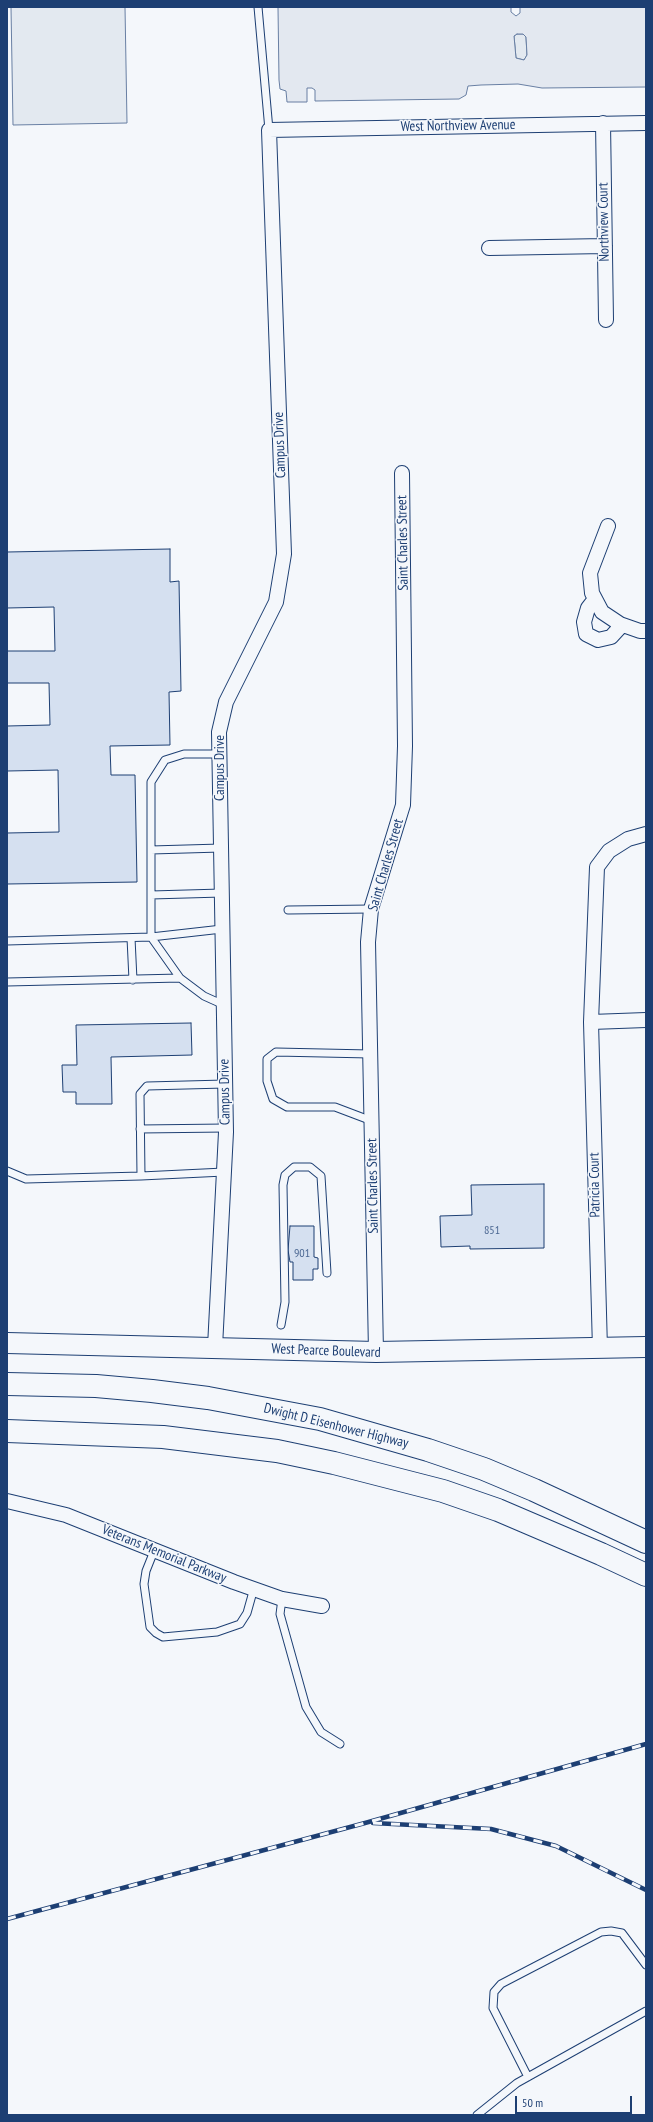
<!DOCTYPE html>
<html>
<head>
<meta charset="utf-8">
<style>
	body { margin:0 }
	#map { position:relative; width:653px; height:2122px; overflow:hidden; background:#f4f7fb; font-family:"PT Sans Narrow",sans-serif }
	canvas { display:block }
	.frame { position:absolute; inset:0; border:8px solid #1d3f73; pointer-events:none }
	.scale { position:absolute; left:515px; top:2096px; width:117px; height:18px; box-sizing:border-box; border:2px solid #1d3f73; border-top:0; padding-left:5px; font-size:12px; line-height:14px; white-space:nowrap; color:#1d3f73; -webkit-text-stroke:3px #f4f7fb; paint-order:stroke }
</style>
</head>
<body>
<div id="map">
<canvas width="653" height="2122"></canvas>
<div class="frame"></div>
<div class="scale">50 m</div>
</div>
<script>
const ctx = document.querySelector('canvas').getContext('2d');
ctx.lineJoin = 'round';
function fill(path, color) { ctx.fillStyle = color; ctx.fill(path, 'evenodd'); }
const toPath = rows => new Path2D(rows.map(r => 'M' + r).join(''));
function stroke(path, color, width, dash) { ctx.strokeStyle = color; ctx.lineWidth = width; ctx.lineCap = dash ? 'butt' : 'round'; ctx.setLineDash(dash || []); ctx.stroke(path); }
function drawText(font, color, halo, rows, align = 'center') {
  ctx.font = font + ' "PT Sans Narrow",sans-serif'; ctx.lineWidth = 3; ctx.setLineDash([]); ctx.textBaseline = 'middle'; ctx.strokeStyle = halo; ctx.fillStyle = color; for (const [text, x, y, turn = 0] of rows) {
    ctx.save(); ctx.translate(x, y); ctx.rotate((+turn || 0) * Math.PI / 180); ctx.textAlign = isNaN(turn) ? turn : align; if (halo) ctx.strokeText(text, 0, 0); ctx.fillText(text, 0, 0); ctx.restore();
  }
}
const green = toPath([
	[11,7,125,7,127,123,13,125,11,7],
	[517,34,523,34,526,37,527,55,524,60,516,58,514,36,517,34]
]);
const parking = toPath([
	[278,7,511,7,511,12,516,16,520,13,520,7,646,7,646,87,542,88,518,84,481,85,468,86,466,95,459,99,315,101,315,90,312,88,307,88,307,102,287,102,286,91,280,89,279,80,278,7],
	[517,34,523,34,526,37,527,55,524,60,516,58,514,36,517,34]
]);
const building = toPath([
	[170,549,170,582,179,581,181,691,169,692,170,745,110,746,111,775,135,775,137,882,7,884,7,833,59,832,58,770,7,771,7,726,50,725,49,683,7,683,7,651,55,651,54,607,7,608,7,552,170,549],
	[191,1023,192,1055,111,1057,112,1104,76,1104,76,1092,63,1092,62,1065,77,1065,76,1025,191,1023],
	[544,1184,544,1248,470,1249,470,1246,441,1247,440,1216,472,1215,471,1185,544,1184],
	[290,1226,314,1226,314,1257,318,1258,318,1269,313,1269,313,1280,293,1280,293,1262,290,1262,288,1250,290,1226]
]);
const service = toPath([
	[258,7,269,130],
	[151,850,221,848],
	[151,895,222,893],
	[288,910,371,909],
	[131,938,133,980],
	[7,941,151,937,222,929],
	[180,978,151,937,151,782,165,760,184,754,219,754],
	[7,982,180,978,204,996,224,1005],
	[370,1054,276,1052,267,1059,267,1081,273,1099,287,1107,335,1107,372,1121],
	[140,1129,226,1128],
	[7,1171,26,1179,141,1176],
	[224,1172,141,1176,140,1094,147,1086,225,1084],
	[281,1325,285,1302,283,1185,285,1175,294,1167,310,1167,321,1176,327,1273],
	[154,1551,146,1571,144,1584,150,1627,156,1633,163,1637,217,1632,240,1624,247,1613,254,1588],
	[282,1599,280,1614,306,1707,321,1732,340,1744],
	[528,2077,493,2008,494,1992,501,1984,601,1932,611,1931,622,1933,646,1965],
	[477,2115,517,2083,646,2011]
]);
const minor = toPath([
	[603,123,606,320],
	[489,248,605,246],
	[608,526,590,573,592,593,602,612,620,624,640,631,646,631],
	[595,599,588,608,584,622,586,634,598,640,611,637,622,625],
	[591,1022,597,867,609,851,628,839,646,834],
	[215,1347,226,1132,219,732,226,702,276,602,284,554,269,130,646,123],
	[600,1349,591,1022,646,1020],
	[376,1352,368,942,371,909,403,805,405,746,402,473],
	[7,1501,66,1515,234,1582,282,1599,322,1606]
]);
const secondary = toPath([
	[7,1343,376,1352,646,1347]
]);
const motorway = toPath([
	[7,1384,96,1386,152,1391,208,1398,320,1419,428,1450,484,1469,534,1490,646,1542],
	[7,1431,163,1437,277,1451,334,1463,443,1491,498,1510,601,1554,646,1575]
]);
const rail = toPath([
	[373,1823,491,1829,556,1846,646,1890],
	[7,1919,365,1823,646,1744]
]);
const numberNames = [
	["851",492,1231],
	["901",302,1254]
];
const streetNames = [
	["West Northview Avenue",458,126,-1],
	["Northview Court",604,222,-91],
	["Campus Drive",280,445,-92],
	["Saint Charles Street",403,543,-91],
	["Campus Drive",220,768,-90],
	["Saint Charles Street",386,865,-74],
	["Campus Drive",225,1092,-91],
	["Patricia Court",595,1185,-91],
	["Saint Charles Street",373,1186,-91],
	["West Pearce Boulevard",326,1351,2],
	["Dwight D Eisenhower Highway",336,1426,14],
	["Veterans Memorial Parkway",164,1554,22]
];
fill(green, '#e3e9f0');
stroke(green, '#687fa3', 1);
fill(parking, '#e3e8f0');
stroke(parking, '#687fa3', 1);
fill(building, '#d5e0f0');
stroke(building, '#1d3f73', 1);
stroke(service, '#1d3f73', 9);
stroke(minor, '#1d3f73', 16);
stroke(secondary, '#1d3f73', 22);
stroke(motorway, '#1d3f73', 24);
stroke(service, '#f4f7fb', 7);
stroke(minor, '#f4f7fb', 14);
stroke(secondary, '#f4f7fb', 20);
stroke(motorway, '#f4f7fb', 22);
stroke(rail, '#1d3f73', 4.5);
stroke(rail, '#f4f7fb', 3, [9]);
drawText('12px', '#4b6792', null, numberNames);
drawText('14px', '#1d3f73', '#f4f7fb', streetNames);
</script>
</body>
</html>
